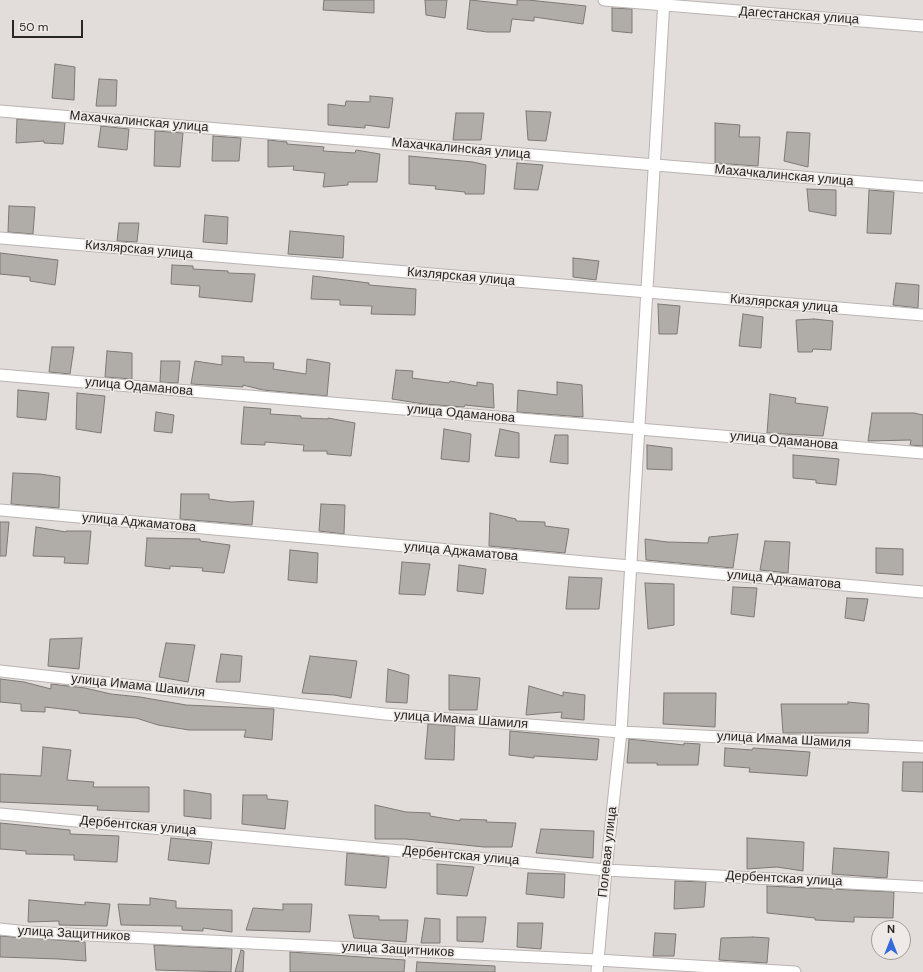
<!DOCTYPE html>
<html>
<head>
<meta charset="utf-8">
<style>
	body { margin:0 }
	#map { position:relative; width:923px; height:972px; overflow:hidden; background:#e2ddda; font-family:"DM Sans",sans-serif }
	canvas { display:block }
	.north { position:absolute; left:871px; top:920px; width:40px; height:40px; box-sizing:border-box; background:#efeae7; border:1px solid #a09c9a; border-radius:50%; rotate:0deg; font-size:11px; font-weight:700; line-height:16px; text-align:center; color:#292726 }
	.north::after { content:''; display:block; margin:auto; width:14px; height:18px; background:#346ad9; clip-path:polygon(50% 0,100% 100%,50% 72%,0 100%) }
	.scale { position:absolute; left:12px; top:20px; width:71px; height:18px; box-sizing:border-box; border:2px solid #292726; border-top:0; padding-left:5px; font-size:12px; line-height:14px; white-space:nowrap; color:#292726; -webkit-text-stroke:3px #efeae7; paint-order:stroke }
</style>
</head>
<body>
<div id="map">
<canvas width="923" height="972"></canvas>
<div class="north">N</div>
<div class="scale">50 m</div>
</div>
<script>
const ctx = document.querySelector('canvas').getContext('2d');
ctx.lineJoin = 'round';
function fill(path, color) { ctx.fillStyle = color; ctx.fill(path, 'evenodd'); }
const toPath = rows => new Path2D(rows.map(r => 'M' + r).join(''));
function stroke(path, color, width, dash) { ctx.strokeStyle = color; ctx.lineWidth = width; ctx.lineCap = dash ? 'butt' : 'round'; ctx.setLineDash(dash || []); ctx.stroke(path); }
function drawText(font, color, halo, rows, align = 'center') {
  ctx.font = font + ' "DM Sans",sans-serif'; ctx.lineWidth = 3.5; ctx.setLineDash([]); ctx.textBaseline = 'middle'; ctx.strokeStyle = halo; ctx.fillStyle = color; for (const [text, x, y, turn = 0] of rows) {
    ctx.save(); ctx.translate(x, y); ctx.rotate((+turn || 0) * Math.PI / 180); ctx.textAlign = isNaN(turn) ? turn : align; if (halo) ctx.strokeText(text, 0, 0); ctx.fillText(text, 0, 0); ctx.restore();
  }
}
const building = toPath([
	[324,0,374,0,374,13,323,10,324,0],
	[425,0,447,0,445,18,426,15,425,0],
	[470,0,517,5,517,0,528,0,586,6,583,24,534,17,534,21,512,19,510,32,487,32,467,29,470,0],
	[612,8,632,9,632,33,612,31,612,8],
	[55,64,75,67,74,100,52,98,55,64],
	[99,79,117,80,116,106,96,106,99,79],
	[370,96,393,98,389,128,365,125,365,128,328,125,328,104,345,106,346,101,370,102,370,96],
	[526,111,551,112,546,141,528,140,526,111],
	[456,113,484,113,481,140,453,140,456,113],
	[17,119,65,123,63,144,44,143,44,141,16,143,17,119],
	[715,123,740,125,739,137,760,137,758,166,715,163,715,123],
	[101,126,129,129,127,150,98,147,101,126],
	[155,131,183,133,180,167,154,166,155,131],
	[787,132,810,133,808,167,784,161,787,132],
	[213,136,241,138,239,161,212,161,213,136],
	[268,140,287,142,287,144,324,147,323,151,355,153,356,150,380,154,377,182,348,182,348,185,323,187,325,173,293,170,294,166,268,167,268,140],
	[409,156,473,162,486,165,484,194,465,194,465,192,435,189,436,186,409,184,409,156],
	[517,163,543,165,538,190,514,189,517,163],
	[807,189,836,190,836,216,809,211,807,189],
	[869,190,894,192,891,234,867,233,869,190],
	[9,206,35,207,33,234,8,232,9,206],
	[205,215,228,217,227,244,203,242,205,215],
	[119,223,139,223,137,242,117,241,119,223],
	[290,231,344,236,343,258,288,254,290,231],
	[0,253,58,260,55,285,30,281,30,277,0,274,0,253],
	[573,258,599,261,596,280,573,277,573,258],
	[172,265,193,266,193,269,228,271,228,273,255,274,252,302,199,297,200,286,171,284,172,265],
	[313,276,369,283,369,285,416,289,415,315,371,314,372,306,340,305,340,300,311,299,313,276],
	[896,283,919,285,918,308,893,305,896,283],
	[658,304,680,306,677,334,659,334,658,304],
	[743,314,763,317,761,348,739,346,743,314],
	[814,319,833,321,831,350,813,349,812,352,798,352,796,320,814,319],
	[52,347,74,347,70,374,49,372,52,347],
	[107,351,132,353,132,379,105,377,107,351],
	[222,356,244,357,244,362,274,363,273,369,306,374,307,359,330,363,327,396,263,390,243,385,243,387,191,384,195,361,222,365,222,356],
	[161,361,180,361,178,383,160,382,161,361],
	[396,370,413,371,412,378,449,383,450,381,477,386,477,382,493,384,494,408,465,405,464,407,424,404,392,399,396,370],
	[557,382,582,385,583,417,517,412,518,390,557,395,557,382],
	[18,390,49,393,46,420,17,417,18,390],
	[77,393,105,396,101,433,76,429,77,393],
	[770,394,796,398,795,403,828,407,823,436,767,433,770,394],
	[244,407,271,409,270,414,301,416,301,418,328,419,328,418,355,423,351,456,327,454,327,451,303,451,304,445,265,442,265,445,241,444,244,407],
	[156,412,174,415,172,433,154,431,156,412],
	[872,413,914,413,923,415,923,446,910,445,911,440,868,441,872,413],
	[444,429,471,434,469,462,441,459,444,429],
	[500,429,519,433,519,458,495,456,500,429],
	[555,435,568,435,568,464,550,462,555,435],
	[647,445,672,448,672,470,647,469,647,445],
	[793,455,839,459,836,485,816,483,816,480,793,478,793,455],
	[13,473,40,474,60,477,59,508,11,504,13,473],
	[181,494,209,494,209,499,231,502,254,501,252,525,180,519,181,494],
	[321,504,345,505,344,534,319,531,321,504],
	[490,513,516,519,516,521,545,522,545,526,569,529,565,553,489,546,490,513],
	[0,522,9,522,6,556,0,556,0,522],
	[36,527,66,532,66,531,91,531,88,564,64,563,65,557,33,556,36,527],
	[738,534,733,568,646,560,645,539,667,542,708,543,709,537,738,534],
	[147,538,200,539,200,541,230,545,224,573,202,571,203,568,170,566,170,569,145,566,147,538],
	[765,541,790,542,788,573,760,570,765,541],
	[876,548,903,549,903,575,876,573,876,548],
	[290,550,318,553,317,583,288,580,290,550],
	[402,562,430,564,425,595,399,594,402,562],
	[459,565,486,569,483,594,457,591,459,565],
	[569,577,602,578,599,609,566,609,569,577],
	[645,583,674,584,674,625,648,629,645,583],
	[733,587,757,588,754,617,731,614,733,587],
	[847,598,868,599,864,621,845,618,847,598],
	[82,638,79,669,48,666,50,639,82,638],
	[166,643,195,645,188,682,159,677,166,643],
	[221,654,242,656,240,682,216,682,221,654],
	[310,656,357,661,351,698,334,695,302,693,310,656],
	[388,669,409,675,407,703,386,702,388,669],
	[449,675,480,678,477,710,449,710,449,675],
	[0,679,24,682,51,689,51,684,85,688,111,694,140,697,186,705,274,709,272,740,244,737,246,730,189,730,158,725,136,718,79,713,79,711,45,707,45,712,21,711,21,704,0,702,0,679],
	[529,686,563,696,563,692,585,695,584,720,561,718,562,712,526,715,529,686],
	[664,693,716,693,715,727,663,724,664,693],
	[848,702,869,704,868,733,783,733,781,704,848,704,848,702],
	[428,724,455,726,454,760,425,759,428,724],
	[510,731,599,739,597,760,534,756,534,758,509,755,510,731],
	[629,739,684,745,684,743,700,744,698,765,657,765,657,763,627,763,629,739],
	[43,747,71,750,67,780,94,782,93,787,149,787,149,812,97,810,98,806,0,802,0,774,41,776,43,747],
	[725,748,752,750,753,748,810,752,807,776,749,772,750,768,724,766,725,748],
	[903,762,923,762,923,792,902,791,903,762],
	[184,790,211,794,211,819,184,816,184,790],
	[243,795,267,795,267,799,288,801,285,829,242,824,243,795],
	[375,805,406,812,430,813,430,816,460,821,460,819,487,820,486,822,516,823,512,847,484,847,406,839,375,839,375,805],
	[0,823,70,830,70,834,119,836,117,862,74,860,74,855,26,854,26,851,0,849,0,823],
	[541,829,594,831,593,858,536,853,541,829],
	[171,838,212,842,209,864,168,860,171,838],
	[747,838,804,842,803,871,777,867,747,869,747,838],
	[834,848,889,852,887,878,832,874,834,848],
	[347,853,389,857,386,888,345,885,347,853],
	[437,864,474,867,467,896,437,894,437,864],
	[528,873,565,874,564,898,526,894,528,873],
	[675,881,706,882,704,907,674,909,675,881],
	[767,886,894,892,893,918,854,917,854,922,815,920,815,918,767,913,767,886],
	[150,898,176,901,176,908,232,910,232,932,203,928,203,931,182,930,182,926,121,925,118,904,150,905,150,898],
	[29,900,85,905,85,902,110,904,107,926,59,925,59,921,28,922,29,900],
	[283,904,312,904,310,932,246,930,253,908,283,910,283,904],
	[349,915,379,916,379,920,408,920,406,942,354,938,349,915],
	[457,917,486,917,483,942,457,941,457,917],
	[425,918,440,919,440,943,421,943,425,918],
	[518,923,543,923,541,949,517,947,518,923],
	[655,933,676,934,674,956,653,956,655,933],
	[0,936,85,942,86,961,59,959,0,957,0,936],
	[753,937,769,938,767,963,719,960,721,938,753,937],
	[154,945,232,949,231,972,156,970,154,945],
	[241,950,244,951,243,972,235,972,241,950],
	[290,952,405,960,404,972,290,972,290,952],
	[417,962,495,966,495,972,416,972,417,962]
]);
const minor = toPath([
	[604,0,923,26],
	[0,111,923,187],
	[0,238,923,315],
	[0,375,923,453],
	[0,510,923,592],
	[0,671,385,714,621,732,923,747],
	[0,814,606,870,923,887],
	[0,929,27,932,597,960,795,972],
	[597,972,606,870,621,732,664,0]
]);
const streetNames = [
	["Дагестанская улица",799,16,4],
	["Махачкалинская улица",139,122,5],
	["Махачкалинская улица",461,149,5],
	["Махачкалинская улица",784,176,5],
	["Кизлярская улица",139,250,5],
	["Кизлярская улица",461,277,5],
	["Кизлярская улица",784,304,5],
	["улица Одаманова",139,387,5],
	["улица Одаманова",461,414,5],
	["улица Одаманова",784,441,5],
	["улица Аджаматова",139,523,5],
	["улица Аджаматова",461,552,5],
	["улица Аджаматова",784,580,5],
	["улица Имама Шамиля",138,686,6],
	["улица Имама Шамиля",461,720,4],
	["улица Имама Шамиля",784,740,3],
	["Дербентская улица",138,826,5],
	["Полевая улица",608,852,-84],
	["Дербентская улица",461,856,5],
	["Дербентская улица",784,879,3],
	["улица Защитников",74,934,3],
	["улица Защитников",398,950,3]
];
fill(building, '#b0ada9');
stroke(building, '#7c7976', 1);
stroke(minor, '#b9b4b2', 13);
stroke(minor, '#fff', 11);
drawText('13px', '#292726', '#efeae7', streetNames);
</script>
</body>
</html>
